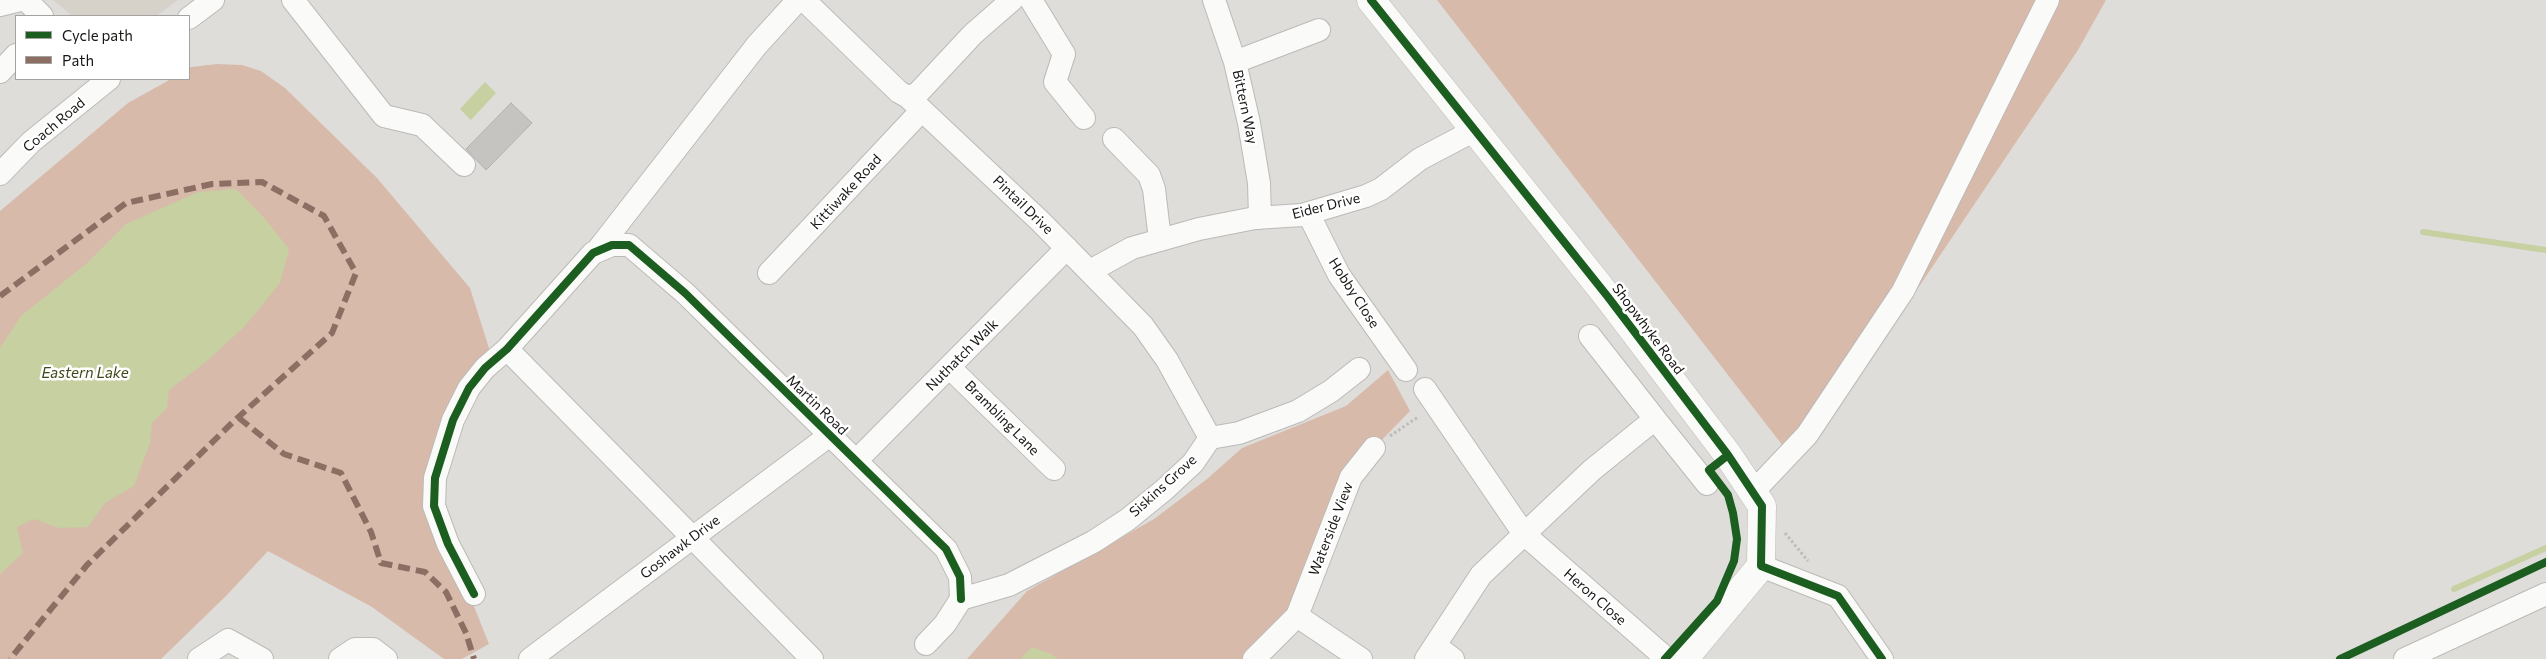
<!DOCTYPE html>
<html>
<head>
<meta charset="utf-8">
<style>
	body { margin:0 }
	#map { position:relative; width:2546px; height:659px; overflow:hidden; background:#dfddda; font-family:Commissioner,sans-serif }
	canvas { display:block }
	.legend { position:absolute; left:15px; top:15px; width:175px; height:65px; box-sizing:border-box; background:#fff; border:1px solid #a3a2a1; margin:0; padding:6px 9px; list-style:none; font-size:15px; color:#181715 }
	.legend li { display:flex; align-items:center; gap:10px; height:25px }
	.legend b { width:25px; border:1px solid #a3a2a1 }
</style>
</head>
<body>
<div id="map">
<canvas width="2546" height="659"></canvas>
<ul class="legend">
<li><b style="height:6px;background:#1b5e20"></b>Cycle path</li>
<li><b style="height:6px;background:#8d6e63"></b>Path</li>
</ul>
</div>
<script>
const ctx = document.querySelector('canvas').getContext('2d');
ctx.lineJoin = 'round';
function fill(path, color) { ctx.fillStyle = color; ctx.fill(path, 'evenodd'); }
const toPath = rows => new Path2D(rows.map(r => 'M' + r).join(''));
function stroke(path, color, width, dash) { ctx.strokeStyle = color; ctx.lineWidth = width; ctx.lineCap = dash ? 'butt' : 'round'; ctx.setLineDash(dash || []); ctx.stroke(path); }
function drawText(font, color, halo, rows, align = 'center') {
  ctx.font = font + ' Commissioner,sans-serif'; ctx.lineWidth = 5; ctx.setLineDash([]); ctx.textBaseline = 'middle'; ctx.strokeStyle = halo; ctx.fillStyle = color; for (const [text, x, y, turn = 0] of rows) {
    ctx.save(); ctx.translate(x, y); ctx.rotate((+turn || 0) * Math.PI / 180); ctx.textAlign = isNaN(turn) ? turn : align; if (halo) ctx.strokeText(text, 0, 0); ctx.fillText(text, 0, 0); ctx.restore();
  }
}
const built = toPath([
	[53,0,178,0,156,16,72,16]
]);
const green = toPath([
	[1437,0,2106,0,2078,50,1818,437,1790,455],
	[217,64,242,65,261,71,285,88,377,178,470,288,493,361,469,388,434,506,489,644,462,659,444,659,372,607,268,551,227,595,161,659,0,659,0,211,128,103,171,79,189,79,189,69,191,67],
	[1388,370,1410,411,1374,448,1297,616,1254,659,967,659,1027,591,1154,519,1207,479,1242,448,1346,406]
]);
const water = toPath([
	[485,82,496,93,471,120,460,109],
	[236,189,266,220,289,249,280,283,245,326,207,361,169,390,167,408,152,423,150,443,134,486,105,503,88,527,59,528,34,519,17,527,23,553,0,574,0,348,21,316,86,264,126,224,198,192],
	[1032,647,1051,654,1058,659,1020,659]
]);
const stream = toPath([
	[2423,232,2546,250],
	[2454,589,2546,548]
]);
const building = toPath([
	[511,103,532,123,486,170,466,149,511,103]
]);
const path = toPath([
	[1390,436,1418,417],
	[1785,533,1808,561]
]);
const minor = toPath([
	[26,0,42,16],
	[293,0,384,116,422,125,464,165],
	[804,0,899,92,908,97,1041,222,1143,326,1167,360,1210,438],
	[1031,0,1064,54,1055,82,1084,118],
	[1214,0,1235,62,1249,123,1259,183,1260,218],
	[0,5,20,0],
	[189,18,213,0],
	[1235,62,1319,30],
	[0,72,16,55],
	[908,97,917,94,973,34,1012,0],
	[1114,139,1149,175,1154,189,1160,240],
	[0,174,31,142,109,79],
	[1308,213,1339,275,1406,370],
	[596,252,757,45,798,0],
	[1090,271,1132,248,1199,229,1255,218,1302,215,1366,196,1381,189,1420,159,1475,130],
	[769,273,922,110],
	[507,349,812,659],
	[949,367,1054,469],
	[1425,389,1524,534,1667,659],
	[1655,419,1707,484],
	[856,461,1067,248],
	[1753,492,1807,435,1903,291,2048,0],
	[1761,566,1838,596,1882,659],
	[474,594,448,544,434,506,435,478,453,420,469,388,485,368,507,349,593,253,612,245,629,245,685,293,946,549,960,577,961,599],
	[961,599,1009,585,1093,542,1127,520,1164,490,1193,463,1210,438,1239,433,1298,411,1331,391,1359,369],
	[1297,616,1361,659],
	[926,644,945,624,961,599],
	[1436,646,1453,659],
	[199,659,228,640,262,659],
	[340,659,355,649,373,649,386,659],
	[530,659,830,435],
	[1254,659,1297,616,1351,477,1374,448],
	[1426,659,1481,575,1592,470,1655,419,1590,336],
	[2405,659,2546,594]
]);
const major = toPath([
	[1371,0,1608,297,1728,455,1762,506,1761,566,1684,659]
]);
const quiet = toPath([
	[0,296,126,203,212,184,262,182,324,216,356,273,332,333,234,421,87,565,10,659],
	[239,418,284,454,341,473,371,532,381,563,425,572,446,592,466,633,474,659]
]);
const cycleway = toPath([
	[1371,0,1608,297,1728,455,1762,506,1761,566,1838,596,1882,659],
	[474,594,448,544,434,506,435,478,453,420,469,388,485,368,507,349,593,253,612,245,629,245,685,293,946,549,960,577,961,599],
	[1665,659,1717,601,1734,561,1737,539,1733,513,1728,495,1709,470,1728,455],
	[2340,659,2546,562]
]);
const streetNames = [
	["Bittern Way",1245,107,78],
	["Coach Road",54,125,-40],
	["Kittiwake Road",846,192,-47],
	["Pintail Drive",1023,205,44],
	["Eider Drive",1326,206,-14],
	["Hobby Close",1354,293,57],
	["Shopwhyke Road",1648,329,53],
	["Nuthatch Walk",962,355,-45],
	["Martin Road",817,405,44],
	["Brambling Lane",1002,418,45],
	["Siskins Grove",1163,486,-42],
	["Waterside View",1331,529,-69],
	["Goshawk Drive",680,547,-37],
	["Heron Close",1595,597,41]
];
const waterNames = [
	["Eastern Lake",85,373]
];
fill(built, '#d6d1c9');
fill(green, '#d8baab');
fill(water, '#c6d0a0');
stroke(stream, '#c6d0a0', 6);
fill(building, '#c6c4c1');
stroke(building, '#b2b0ae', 1);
stroke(minor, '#bcbab8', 24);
stroke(major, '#bcbab8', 29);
stroke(path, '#bcbcba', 3, [2.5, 2.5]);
stroke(minor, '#fafaf9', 22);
stroke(major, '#fafaf9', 28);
stroke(quiet, '#8d6e63', 6, [12, 6]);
stroke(cycleway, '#1b5e20', 8);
drawText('14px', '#181715', '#fff', streetNames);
drawText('italic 15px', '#414a18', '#fff', waterNames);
</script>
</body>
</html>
